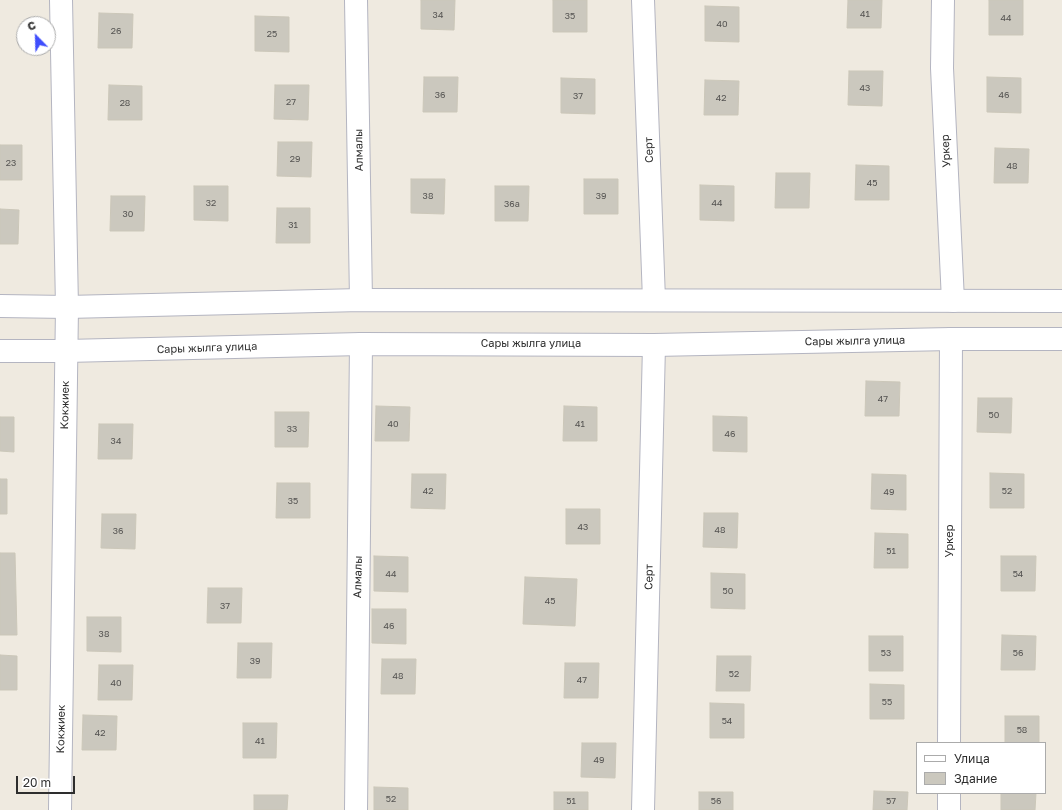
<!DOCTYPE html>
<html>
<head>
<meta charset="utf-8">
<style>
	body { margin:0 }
	#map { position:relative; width:1062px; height:810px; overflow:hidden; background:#efeae0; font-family:"Golos Text",sans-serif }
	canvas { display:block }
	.legend { position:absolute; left:916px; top:742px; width:130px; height:52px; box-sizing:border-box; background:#fff; border:1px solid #ababab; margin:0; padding:5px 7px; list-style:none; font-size:12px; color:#2e2e2e }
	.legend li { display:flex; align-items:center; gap:8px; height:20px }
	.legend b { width:20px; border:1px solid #ababab }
	.north { position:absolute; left:16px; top:16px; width:40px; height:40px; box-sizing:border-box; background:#fff; border:1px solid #ababab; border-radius:50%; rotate:337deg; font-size:11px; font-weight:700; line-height:16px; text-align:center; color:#2e2e2e }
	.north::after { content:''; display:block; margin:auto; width:14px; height:18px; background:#3f4efd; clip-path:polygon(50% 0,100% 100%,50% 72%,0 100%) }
	.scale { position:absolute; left:16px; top:776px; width:59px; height:18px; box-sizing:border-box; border:2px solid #2e2e2e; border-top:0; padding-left:5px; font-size:12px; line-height:14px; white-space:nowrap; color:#2e2e2e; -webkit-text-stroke:3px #fff; paint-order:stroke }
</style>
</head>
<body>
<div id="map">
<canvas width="1062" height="810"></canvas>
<ul class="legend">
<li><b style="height:5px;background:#fff"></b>Улица</li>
<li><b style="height:11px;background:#cbc8be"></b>Здание</li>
</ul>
<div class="north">С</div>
<div class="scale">20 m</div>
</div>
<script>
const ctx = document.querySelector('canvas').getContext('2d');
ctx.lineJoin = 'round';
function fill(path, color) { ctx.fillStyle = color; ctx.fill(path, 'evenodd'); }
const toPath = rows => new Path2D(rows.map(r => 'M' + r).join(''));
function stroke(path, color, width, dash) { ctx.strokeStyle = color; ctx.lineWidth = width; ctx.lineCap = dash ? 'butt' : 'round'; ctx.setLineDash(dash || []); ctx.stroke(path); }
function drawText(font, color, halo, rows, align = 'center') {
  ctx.font = font + ' "Golos Text",sans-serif'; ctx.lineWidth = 3; ctx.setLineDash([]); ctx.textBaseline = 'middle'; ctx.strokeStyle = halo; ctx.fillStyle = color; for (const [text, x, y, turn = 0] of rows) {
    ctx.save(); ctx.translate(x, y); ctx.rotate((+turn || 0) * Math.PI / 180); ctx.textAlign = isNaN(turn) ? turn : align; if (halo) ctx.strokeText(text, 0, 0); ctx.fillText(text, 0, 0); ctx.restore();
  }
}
const building = toPath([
	[421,0,455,0,454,30,421,29,421,0],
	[553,0,587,0,587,32,553,32,553,0],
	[848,0,882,0,881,28,847,28,848,0],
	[989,0,1023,0,1023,35,989,35,989,0],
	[705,6,739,7,739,42,705,41,705,6],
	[99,13,133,14,132,48,98,48,99,13],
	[255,16,289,17,289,52,255,51,255,16],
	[849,71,883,71,882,106,848,105,849,71],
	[424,77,458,77,457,112,423,112,424,77],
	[987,77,1021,78,1021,113,987,112,987,77],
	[561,78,595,79,595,114,561,113,561,78],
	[705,80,739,81,738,115,704,115,705,80],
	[109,85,142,86,142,120,108,120,109,85],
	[275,85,309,85,308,120,274,119,275,85],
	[278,142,312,142,311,177,277,176,278,142],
	[0,145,22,145,22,180,0,180,0,145],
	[995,148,1029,149,1028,183,994,183,995,148],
	[856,165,889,166,889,200,855,200,856,165],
	[776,173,810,173,809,208,775,208,776,173],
	[411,179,445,179,444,214,411,213,411,179],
	[584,179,618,179,618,214,584,214,584,179],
	[700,185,734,186,734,221,700,220,700,185],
	[194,186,228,186,228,221,194,220,194,186],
	[495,186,529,186,528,221,495,221,495,186],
	[111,196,145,196,144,231,110,231,111,196],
	[277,208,310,208,310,243,276,243,277,208],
	[0,209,19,210,18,244,0,244,0,209],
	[866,381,900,382,899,416,865,416,866,381],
	[978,398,1012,398,1011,433,977,432,978,398],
	[376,406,410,407,409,441,375,441,376,406],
	[564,406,597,407,597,441,563,441,564,406],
	[275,412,309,412,308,447,275,447,275,412],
	[713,416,747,417,747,452,713,451,713,416],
	[0,417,14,417,14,452,0,451,0,417],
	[99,424,133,424,132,459,98,459,99,424],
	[990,473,1024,474,1024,508,990,508,990,473],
	[412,474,446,474,445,509,411,508,412,474],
	[872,474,906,475,906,510,871,509,872,474],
	[0,479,7,479,7,514,0,514,0,479],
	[277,483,310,483,310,518,276,518,277,483],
	[566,509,600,509,600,544,566,544,566,509],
	[704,513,738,513,737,548,703,547,704,513],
	[102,514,136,514,135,549,101,548,102,514],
	[875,533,908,534,908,568,874,568,875,533],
	[0,553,15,553,17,635,0,635,0,553],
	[374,556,408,557,408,592,374,591,374,556],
	[1001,556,1036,556,1035,591,1001,591,1001,556],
	[711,573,745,574,745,609,711,608,711,573],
	[525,577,577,579,575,626,523,624,525,577],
	[208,588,242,588,241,623,207,623,208,588],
	[372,609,406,609,406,644,372,643,372,609],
	[87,617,121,617,121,652,87,651,87,617],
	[1002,635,1036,636,1035,670,1001,670,1002,635],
	[869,636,903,636,903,671,869,671,869,636],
	[238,643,272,643,271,678,237,678,238,643],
	[0,655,17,656,17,690,0,690,0,655],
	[717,656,751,656,750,691,716,691,717,656],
	[382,659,416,659,415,694,381,694,382,659],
	[565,663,599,663,598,698,564,698,565,663],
	[99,665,133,665,132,700,98,700,99,665],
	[870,684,904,685,904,719,870,719,870,684],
	[710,703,744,704,744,738,710,738,710,703],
	[83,715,117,716,116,750,82,750,83,715],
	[1005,716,1039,716,1039,743,1005,743,1005,716],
	[243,723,277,723,276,758,243,758,243,723],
	[582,743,616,743,615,778,581,777,582,743],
	[374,787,408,788,408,810,374,810,374,787],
	[874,791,908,792,907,810,873,810,874,791],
	[554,792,588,792,588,810,554,810,554,792],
	[699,792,733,792,733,810,699,810,699,792],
	[1001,793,1036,793,1035,810,1001,810,1001,793],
	[254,795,288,795,287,810,254,810,254,795]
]);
const street = toPath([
	[356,0,361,300],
	[643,0,654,300],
	[943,0,942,68,953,301],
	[949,743,951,339],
	[60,810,67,307,61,0],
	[356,810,361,344],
	[643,810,654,345],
	[949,810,949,793]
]);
const secondary = toPath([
	[0,306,67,307,361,300,1062,301],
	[0,351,66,351,361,344,654,345,951,339,1062,339]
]);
const numberNames = [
	["41",865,14],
	["34",438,15],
	["35",570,16],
	["44",1006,18],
	["40",722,24],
	["26",116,31],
	["25",272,34],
	["43",865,88],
	["36",440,95],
	["46",1004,95],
	["37",578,96],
	["42",721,98],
	["27",291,102],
	["28",125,103],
	["29",295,159],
	["23",11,163],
	["48",1012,166],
	["45",872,183],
	["38",428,196],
	["39",601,196],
	["32",211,203],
	["44",717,203],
	["36а",512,204],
	["30",128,214],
	["31",293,225],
	["47",883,399],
	["50",994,415],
	["40",393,424],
	["41",580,424],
	["33",292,429],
	["46",730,434],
	["34",116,441],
	["42",428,491],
	["52",1007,491],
	["49",889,492],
	["35",293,501],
	["43",583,527],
	["48",720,530],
	["36",118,531],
	["51",891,551],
	["44",391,574],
	["54",1018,574],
	["50",728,591],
	["45",550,601],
	["37",225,606],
	["46",389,626],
	["38",104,634],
	["53",886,653],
	["56",1018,653],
	["39",255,661],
	["52",734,674],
	["48",398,676],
	["47",582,680],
	["40",116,683],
	["55",887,702],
	["54",727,721],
	["58",1022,730],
	["42",100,733],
	["41",260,741],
	["49",599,760],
	["52",391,799],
	["51",571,801],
	["56",716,801],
	["57",891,801]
];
const streetNames = [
	["Алмалы",359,150,-91],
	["Серт",649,150,-92],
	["Уркер",946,151,-93],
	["Сары жылга улица",855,341,-1],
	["Сары жылга улица",531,344],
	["Сары жылга улица",207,348,-2],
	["Кокжиек",65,405,-89],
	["Уркер",950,541,-90],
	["Алмалы",358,577,-89],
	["Серт",649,577,-89],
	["Кокжиек",61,729,-89]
];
fill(building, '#cbc8be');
stroke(building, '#cbc7b9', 1);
stroke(street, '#b4b5c1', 24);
stroke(secondary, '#b4b5c1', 24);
stroke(street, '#fff', 22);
stroke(secondary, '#fff', 22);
drawText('9px', '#555452', null, numberNames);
drawText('11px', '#2e2e2e', '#fff', streetNames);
</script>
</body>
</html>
